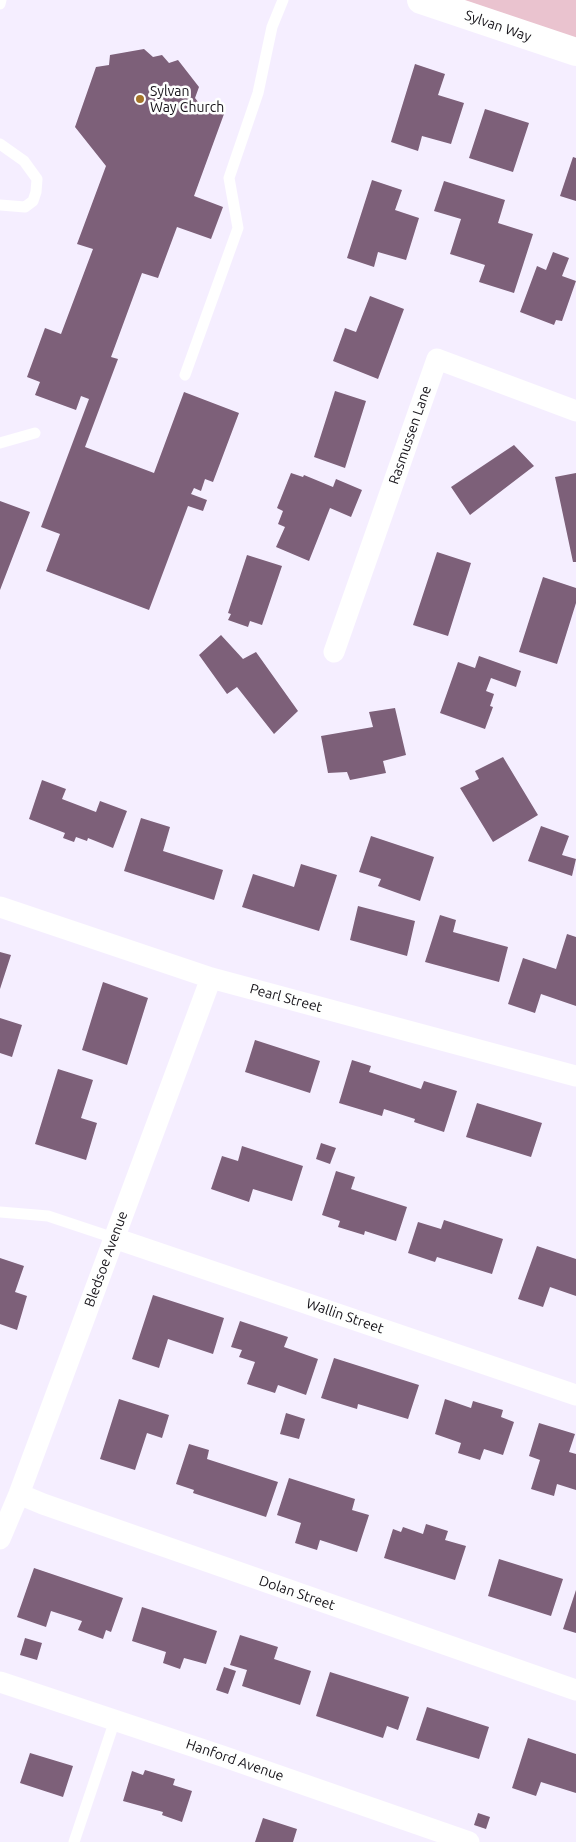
<!DOCTYPE html>
<html>
<head>
<meta charset="utf-8">
<style>
	body { margin:0 }
	canvas { display:block; background:#f5eeff }
</style>
</head>
<body>
<canvas width="576" height="1842"></canvas>
<script>
const ctx = document.querySelector('canvas').getContext('2d');
ctx.lineJoin = 'round';
function fill(path, color) { ctx.fillStyle = color; ctx.fill(path, 'evenodd'); }
const toPath = rows => new Path2D(rows.map(r => 'M' + r).join(''));
function stroke(path, color, width, dash) { ctx.strokeStyle = color; ctx.lineWidth = width; ctx.lineCap = dash ? 'butt' : 'round'; ctx.setLineDash(dash || []); ctx.stroke(path); }
function drawText(font, color, halo, rows, align = 'center') {
  ctx.font = font + ' Ubuntu,sans-serif'; ctx.lineWidth = 5; ctx.setLineDash([]); ctx.textBaseline = 'middle'; ctx.strokeStyle = halo; ctx.fillStyle = color; for (const [text, x, y, turn = 0] of rows) {
    ctx.save(); ctx.translate(x, y); ctx.rotate((+turn || 0) * Math.PI / 180); ctx.textAlign = isNaN(turn) ? turn : align; if (halo) ctx.strokeText(text, 0, 0); ctx.fillText(text, 0, 0); ctx.restore();
  }
}
const green = toPath([
	[421,0,576,0,576,52]
]);
const building = toPath([
	[144,49,153,57,162,55,169,63,178,60,199,87,195,98,202,107,224,114,194,196,223,207,211,239,177,227,158,278,142,273,111,357,118,359,85,447,154,473,184,392,239,413,213,482,205,479,201,491,194,488,191,494,207,500,203,511,188,506,149,610,46,571,60,534,41,527,89,399,81,396,76,410,35,395,40,382,27,377,45,328,61,334,93,249,77,244,106,166,75,127,96,67,109,65,110,55],
	[415,64,445,74,438,95,464,103,451,144,422,136,418,151,391,142],
	[485,109,529,123,513,172,469,158],
	[573,157,576,158,576,201,560,196],
	[372,180,402,190,395,210,419,218,406,260,378,252,374,267,347,258],
	[444,181,505,200,498,223,533,234,514,293,479,282,485,265,450,254,461,219,434,211],
	[553,252,569,258,562,276,576,281,562,321,556,320,554,325,520,312,537,266,546,270],
	[370,296,404,309,378,379,333,361,345,328,356,332],
	[335,391,366,401,345,468,314,457],
	[514,445,534,466,470,515,451,487],
	[291,473,303,477,304,475,333,487,336,479,362,490,351,517,330,508,309,561,276,547,285,527,278,524,283,511,277,508],
	[576,473,576,562,573,562,555,477],
	[0,501,30,512,0,590],
	[437,552,471,563,448,636,413,625],
	[247,555,282,566,262,625,250,621,248,627,228,620,231,614,228,613],
	[543,577,576,588,576,603,557,664,519,652],
	[221,635,243,659,256,652,298,711,274,734,237,687,227,694,199,655],
	[479,656,521,671,516,687,491,678,486,691,494,694,490,706,493,707,485,729,440,713,458,662,475,668],
	[395,708,406,755,383,761,386,773,350,780,347,772,328,773,321,736,373,727,369,712],
	[503,757,538,815,493,842,460,788,479,779,475,771],
	[42,780,66,789,62,799,96,812,100,801,127,811,113,848,88,838,87,841,76,837,74,842,63,838,65,833,29,819],
	[141,818,170,827,163,851,223,870,214,900,124,871],
	[541,826,569,836,562,855,576,859,572,876,528,861],
	[371,836,434,857,420,901,378,886,381,879,359,872],
	[301,864,337,875,319,931,242,907,253,874,294,887],
	[358,906,415,921,407,956,350,940],
	[440,915,456,920,453,932,508,947,499,982,425,962],
	[567,934,576,937,576,1006,541,994,535,1013,508,1004,523,958,556,969],
	[0,952,11,955,0,989],
	[103,982,148,998,127,1065,82,1050],
	[0,1018,22,1025,12,1057,0,1053],
	[255,1040,320,1061,310,1093,245,1072],
	[352,1060,371,1066,369,1072,421,1089,424,1081,457,1091,444,1132,414,1122,415,1119,384,1109,382,1116,339,1103],
	[58,1069,93,1080,81,1118,97,1123,86,1160,35,1144],
	[477,1103,542,1123,531,1157,466,1137],
	[321,1143,336,1148,330,1164,316,1159],
	[242,1146,303,1166,292,1201,253,1189,249,1202,211,1189,222,1156,238,1161],
	[336,1171,355,1177,351,1189,407,1207,396,1241,365,1231,364,1235,338,1227,340,1221,322,1215],
	[444,1220,503,1239,492,1274,437,1257,435,1262,408,1253,418,1222,441,1229],
	[537,1246,576,1259,576,1296,550,1287,543,1307,518,1299],
	[0,1258,24,1266,15,1292,27,1296,17,1330,0,1324],
	[153,1295,224,1318,213,1354,168,1339,159,1368,132,1359],
	[240,1321,288,1337,284,1347,318,1359,306,1395,278,1385,275,1393,247,1384,255,1362,239,1357,242,1350,231,1347],
	[334,1358,419,1385,408,1419,358,1404,357,1409,321,1398],
	[119,1399,169,1415,162,1438,147,1433,135,1470,100,1459],
	[445,1399,471,1408,473,1401,503,1410,501,1417,514,1422,503,1455,484,1449,480,1460,458,1453,461,1443,435,1434],
	[286,1413,305,1419,299,1439,280,1434],
	[539,1423,575,1434,569,1452,576,1454,576,1490,557,1484,554,1496,531,1489,540,1460,529,1456],
	[189,1444,209,1450,207,1459,278,1482,266,1517,193,1493,194,1490,176,1484],
	[289,1478,355,1499,352,1510,369,1515,357,1552,320,1540,317,1550,295,1543,301,1523,277,1515],
	[426,1524,448,1531,445,1540,466,1546,455,1580,384,1558,393,1529,401,1532,403,1527,423,1534],
	[499,1559,563,1579,551,1616,488,1596],
	[34,1568,123,1598,111,1632,106,1630,103,1639,78,1630,82,1621,51,1611,46,1627,17,1617],
	[576,1590,576,1633,563,1629],
	[142,1607,217,1631,206,1664,184,1658,180,1669,163,1663,166,1652,132,1641],
	[240,1635,278,1647,274,1659,311,1671,300,1705,242,1686,247,1670,230,1665],
	[25,1638,42,1643,37,1660,20,1655],
	[224,1667,236,1671,228,1694,216,1690],
	[330,1672,409,1697,398,1730,387,1726,383,1738,316,1716],
	[427,1707,489,1727,479,1759,416,1740],
	[528,1738,576,1754,576,1793,541,1782,536,1796,512,1788],
	[30,1753,73,1766,63,1797,20,1783],
	[145,1770,175,1779,173,1785,192,1791,182,1822,162,1815,163,1812,123,1801,132,1771,143,1775],
	[478,1813,490,1817,486,1829,474,1825],
	[263,1818,297,1829,293,1842,255,1842]
]);
const lane = toPath([
	[0,4,1,0],
	[0,144,24,161,37,179,36,192,33,201,25,207,0,205],
	[185,375,238,228,229,178,258,93,272,27,283,0],
	[0,443,35,433],
	[0,1212,48,1216,114,1238],
	[74,1842,115,1720]
]);
const street = toPath([
	[334,652,437,359,576,411],
	[0,907,211,978,576,1076],
	[114,1238,576,1395],
	[19,1494,43,1504,576,1690],
	[0,1539,19,1494,211,978],
	[0,1682,222,1756,469,1842]
]);
const secondary = toPath([
	[421,0,576,52]
]);
const markers = [
	[140,99,5,"#a5752a"]
];
const streetNames = [
	["Sylvan Way",498,26,19],
	["Rasmussen Lane",410,435,-71],
	["Pearl Street",286,998,15],
	["Bledsoe Avenue",106,1259,-70],
	["Wallin Street",345,1316,19],
	["Dolan Street",297,1593,19],
	["Hanford Avenue",235,1760,19]
];
const poiNames = [
	["Sylvan",150,91],
	["Way Church",150,107]
];
fill(green, '#eac3cf');
fill(building, '#7d6079');
stroke(lane, '#fff', 11);
stroke(street, '#fff', 21);
stroke(secondary, '#fff', 28);
for (const [x, y, r, color] of markers) { const dot = new Path2D(); dot.arc(x, y, r, 0, 2 * Math.PI); ctx.fillStyle = color; ctx.fill(dot); stroke(dot, '#fefffe', 2); }
drawText('14px', '#151218', '#fefffe', streetNames);
drawText('14px', '#151218', '#fefffe', poiNames, 'left');
</script>
</body>
</html>
